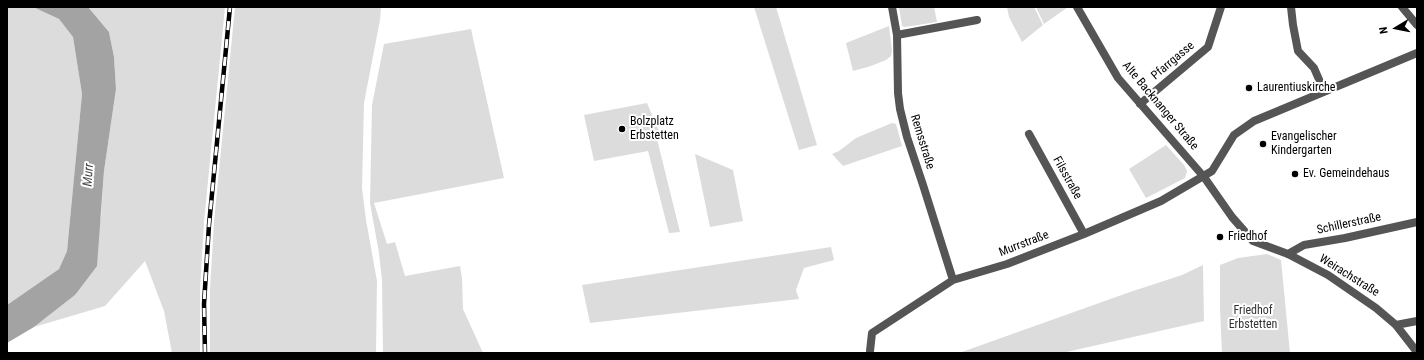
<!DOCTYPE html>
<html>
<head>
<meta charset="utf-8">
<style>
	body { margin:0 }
	#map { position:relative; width:1424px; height:360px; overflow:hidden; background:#fff; font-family:"Roboto Condensed",sans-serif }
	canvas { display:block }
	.frame { position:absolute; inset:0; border:8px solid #000; pointer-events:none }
	.north { position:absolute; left:1376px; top:8px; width:40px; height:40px; -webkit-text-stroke:3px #fff; paint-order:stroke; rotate:260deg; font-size:11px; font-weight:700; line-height:16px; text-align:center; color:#000 }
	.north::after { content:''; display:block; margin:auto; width:14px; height:18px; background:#000; clip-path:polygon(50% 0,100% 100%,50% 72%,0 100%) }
</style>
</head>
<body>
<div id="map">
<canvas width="1424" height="360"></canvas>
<div class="frame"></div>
<div class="north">N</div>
</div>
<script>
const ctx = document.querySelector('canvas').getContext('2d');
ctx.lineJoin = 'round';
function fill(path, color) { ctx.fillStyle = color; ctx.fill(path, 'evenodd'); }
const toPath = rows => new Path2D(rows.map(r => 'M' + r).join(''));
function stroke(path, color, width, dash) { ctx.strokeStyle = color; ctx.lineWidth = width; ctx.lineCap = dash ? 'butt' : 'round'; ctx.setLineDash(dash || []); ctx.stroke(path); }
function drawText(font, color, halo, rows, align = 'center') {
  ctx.font = font + ' "Roboto Condensed",sans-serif'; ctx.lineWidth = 4; ctx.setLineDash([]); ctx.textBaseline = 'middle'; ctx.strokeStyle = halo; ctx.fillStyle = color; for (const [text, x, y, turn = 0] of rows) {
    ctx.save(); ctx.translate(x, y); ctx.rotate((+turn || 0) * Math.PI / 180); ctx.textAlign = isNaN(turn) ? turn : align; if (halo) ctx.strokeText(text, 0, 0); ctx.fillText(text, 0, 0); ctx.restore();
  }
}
const green = toPath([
	[7,7,33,7,59,19,73,37,82,94,67,251,59,269,7,305],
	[88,7,225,7,204,222,200,290,200,353,172,353,164,311,145,261,105,306,34,327,75,295,101,218,104,171,116,89,114,57,109,32],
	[235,7,381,7,380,20,364,103,362,188,366,220,377,281,376,353,210,353,210,289,214,222],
	[754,7,776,7,817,145,799,150],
	[899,7,934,7,937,22,905,27,902,26],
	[1007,7,1034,7,1043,25,1022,42,1009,17],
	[1036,7,1068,7,1044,24],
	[889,26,892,50,891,56,886,60,871,66,853,71,846,43],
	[471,29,504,178,374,203,387,244,395,242,405,276,460,266,462,278,463,309,483,353,383,353,382,280,379,253,370,203,372,105,384,44],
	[647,103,661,136,657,139,680,232,669,233,648,151,594,161,584,115],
	[892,123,896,124,902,146,843,166,832,154,839,151,856,138],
	[1166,145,1184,165,1187,171,1185,178,1146,198,1129,169],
	[695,154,733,170,743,221,710,227],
	[831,247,834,260,804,268,796,290,799,299,590,323,582,285],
	[1267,254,1281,260,1290,353,1222,353,1220,309,1220,265,1238,258],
	[1203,265,1204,321,1062,353,959,353,1130,292,1182,275]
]);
const water = toPath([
	[33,7,88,7,109,32,114,57,116,89,104,171,97,266,75,295,34,327,7,343,7,305,59,269,67,251,82,94,73,37,59,19]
]);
const minor = toPath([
	[892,7,897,35,898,93,900,109,907,137,923,185,953,280],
	[1077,7,1118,78,1204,177,1232,217,1253,241,1288,254,1328,275,1376,308,1396,325,1417,352],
	[1291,7,1293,25,1298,51,1314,68,1324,91],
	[897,35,977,20],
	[1140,104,1208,47,1221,7],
	[1029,134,1084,234],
	[1288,254,1304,245,1345,238,1417,222],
	[1396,325,1417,321],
	[870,351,872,333,953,280,1007,264,1084,234,1161,201,1212,171,1234,135,1254,121,1417,53]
]);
const tertiary = toPath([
	[1402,7,1417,25]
]);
const rail = toPath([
	[205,353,204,304,209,225,230,7]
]);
const markers = [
	[1249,88,4,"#000"],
	[622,129,4,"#000"],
	[1263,144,4,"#000"],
	[1295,174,4,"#000"],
	[1220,237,4,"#000"]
];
const streetNames = [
	["Pfarrgasse",1173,61,-40],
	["Alte Backnanger Straße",1160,106,50],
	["Remsstraße",922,142,73],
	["Filsstraße",1067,178,61],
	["Schillerstraße",1349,224,-12],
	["Murrstraße",1024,244,-21],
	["Weirachstraße",1349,276,32]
];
const poiNames = [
	["Laurentiuskirche",1257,88],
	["Bolzplatz",630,122],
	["Erbstetten",630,136],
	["Evangelischer",1271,137],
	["Kindergarten",1271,151],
	["Ev. Gemeindehaus",1303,174],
	["Friedhof",1228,237]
];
const parkNames = [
	["Friedhof",1253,311],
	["Erbstetten",1253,325]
];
const waterNames = [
	["Murr",89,175,-86]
];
fill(green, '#dcdcdc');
fill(water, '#a3a3a3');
stroke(minor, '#555', 8);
stroke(tertiary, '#555', 8);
stroke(rail, '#000', 4.5);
stroke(rail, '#fff', 3, [9]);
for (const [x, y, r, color] of markers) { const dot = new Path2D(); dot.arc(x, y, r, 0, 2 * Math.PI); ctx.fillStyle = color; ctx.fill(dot); stroke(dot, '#fff', 1.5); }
drawText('12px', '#000', '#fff', streetNames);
drawText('12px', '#000', '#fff', poiNames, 'left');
drawText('12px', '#333', '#fff', parkNames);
drawText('italic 13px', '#444', '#fff', waterNames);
</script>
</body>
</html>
